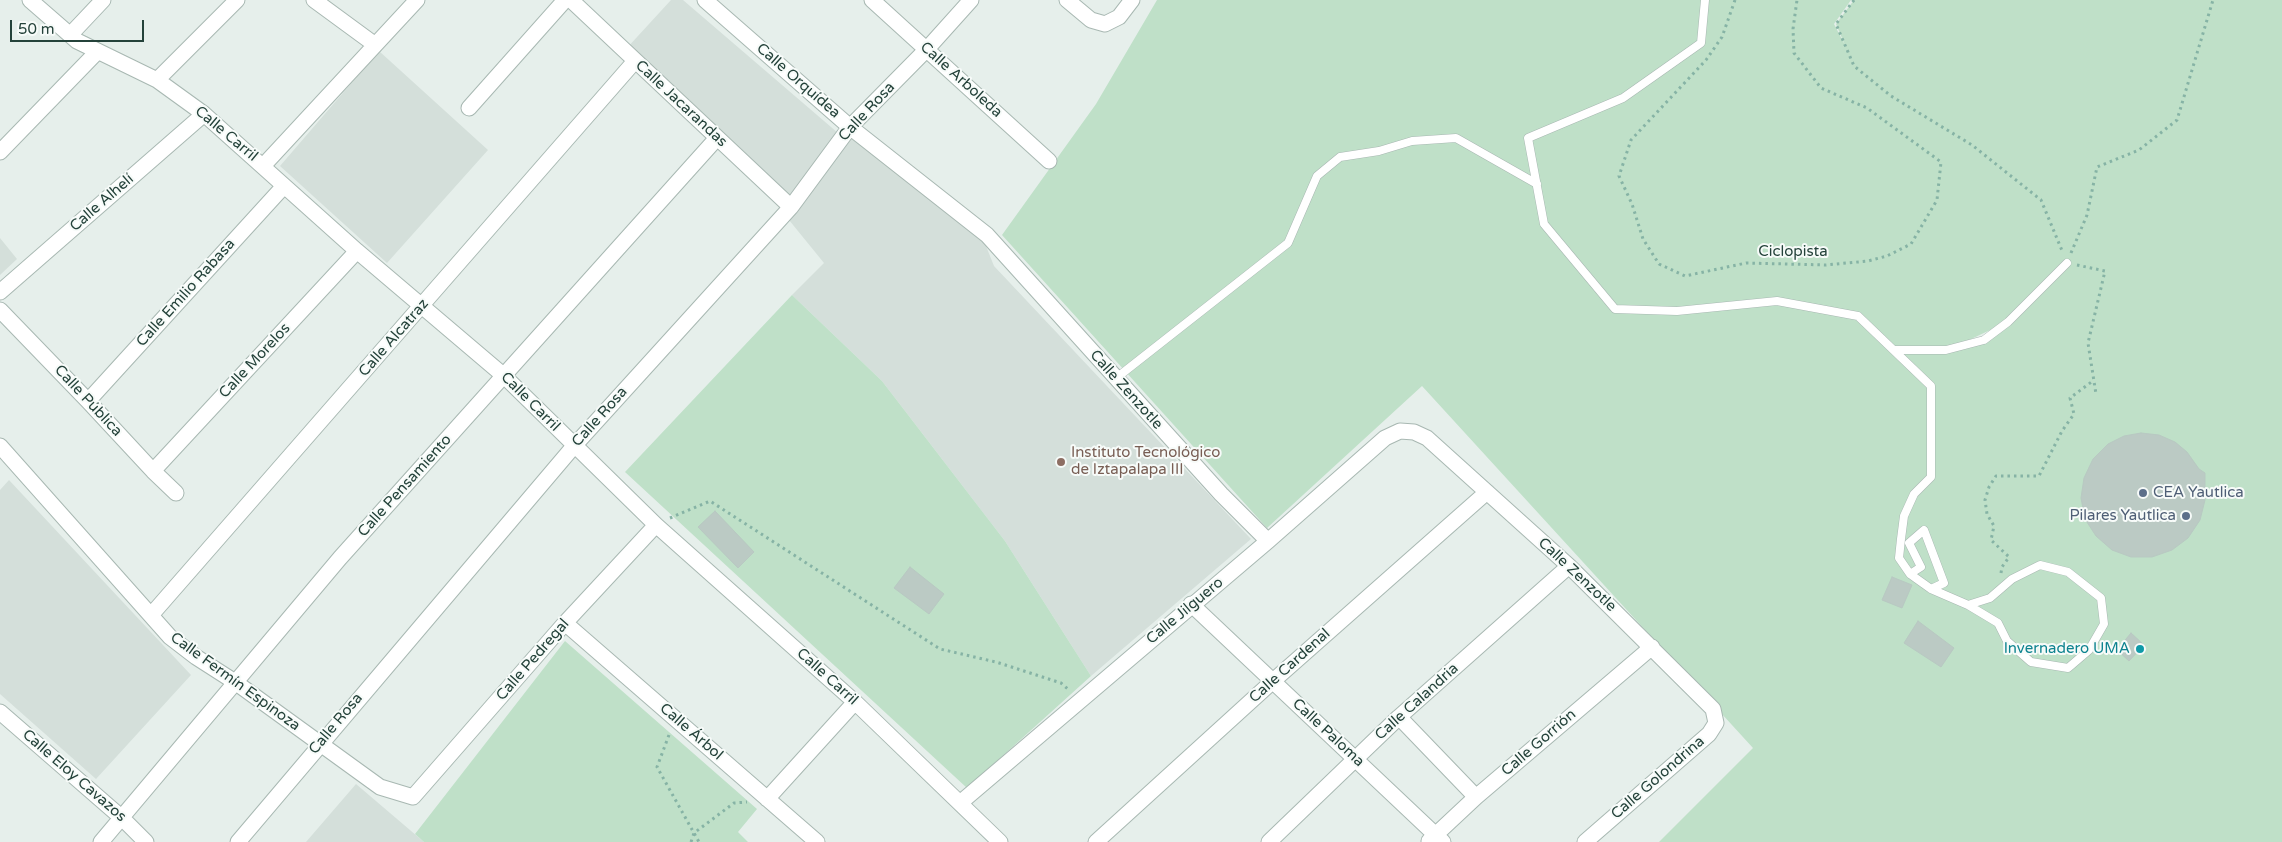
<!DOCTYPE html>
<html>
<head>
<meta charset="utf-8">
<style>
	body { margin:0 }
	#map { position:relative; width:2282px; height:842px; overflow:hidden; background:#e6efeb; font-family:"Varela Round",sans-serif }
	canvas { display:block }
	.scale { position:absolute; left:10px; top:20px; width:134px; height:22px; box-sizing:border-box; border:2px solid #24423a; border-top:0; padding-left:6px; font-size:15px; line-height:18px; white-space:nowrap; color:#24423a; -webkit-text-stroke:4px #f7fbf9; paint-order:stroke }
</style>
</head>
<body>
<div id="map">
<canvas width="2282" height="842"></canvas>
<div class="scale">50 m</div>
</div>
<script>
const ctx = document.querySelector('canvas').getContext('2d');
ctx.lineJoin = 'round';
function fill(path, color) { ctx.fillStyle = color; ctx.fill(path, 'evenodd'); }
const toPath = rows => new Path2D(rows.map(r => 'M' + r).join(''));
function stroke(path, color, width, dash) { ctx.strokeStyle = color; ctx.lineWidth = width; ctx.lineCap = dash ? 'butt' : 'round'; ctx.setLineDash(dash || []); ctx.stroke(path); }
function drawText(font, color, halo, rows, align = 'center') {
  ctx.font = font + ' "Varela Round",sans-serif'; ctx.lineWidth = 4; ctx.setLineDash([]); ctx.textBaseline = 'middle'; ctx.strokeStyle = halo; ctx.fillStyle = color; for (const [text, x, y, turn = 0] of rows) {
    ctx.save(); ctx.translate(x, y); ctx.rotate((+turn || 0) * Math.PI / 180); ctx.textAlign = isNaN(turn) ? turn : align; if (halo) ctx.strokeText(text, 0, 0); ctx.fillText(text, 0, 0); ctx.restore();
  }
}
const built = toPath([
	[671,0,683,0,838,133,790,195,626,49],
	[379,51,488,150,387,263,280,166],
	[856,125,982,236,994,266,1251,539,1091,676,1005,541,882,381,792,295,824,263,789,220],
	[0,238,17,259,0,275],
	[9,480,191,675,96,779,0,694,0,490],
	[356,784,424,842,306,842]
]);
const green = toPath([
	[1157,0,1851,0,1834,24,1845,45,1836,24,1854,0,2282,0,2282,842,1659,842,1753,748,1422,386,1267,528,1002,235,1096,104],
	[2005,323,1984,340,1950,349],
	[792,295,882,381,1005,541,1091,676,967,788,625,472],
	[565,641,757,809,738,832,748,842,424,842,415,834]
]);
const building = toPath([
	[2141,433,2159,435,2175,442,2187,452,2199,469,2205,473,2205,500,2200,520,2188,538,2172,550,2152,557,2131,557,2112,550,2096,536,2085,519,2081,498,2084,478,2093,459,2108,444,2124,436,2141,433],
	[715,511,754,552,738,568,698,527,715,511],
	[910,567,944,594,929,614,894,588,910,567],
	[1892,577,1912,585,1902,608,1882,600,1892,577],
	[1918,621,1954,648,1941,667,1904,643,1918,621],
	[2131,633,2144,645,2129,661,2117,650,2131,633]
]);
const path = toPath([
	[1735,0,1722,37,1706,60,1631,140,1619,176,1632,204,1643,239,1659,264,1685,276,1746,263,1826,265,1868,261,1887,256,1911,244,1937,200,1941,162,1867,108,1821,88,1794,53,1793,29,1797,0],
	[1854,0,1836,24,1854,66,1891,96,1972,145,2041,200,2063,253],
	[2071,253,2087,215,2097,167,2139,150,2177,120,2213,0],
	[2077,265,2105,271,2088,343,2096,394],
	[670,518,710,501,940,649,996,662,1061,683,1069,690],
	[2001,573,2002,567,2009,557,1991,540,1994,526,1987,514,1985,500,1989,487,1996,476,2039,476,2062,431,2074,414,2070,398,2094,380],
	[669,735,657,767,699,842],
	[691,842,694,833,734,803,747,802]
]);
const lane = toPath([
	[1705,0,1701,43,1623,98,1528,138,1544,224,1615,309,1677,311,1777,301,1858,316,1931,386,1931,477,1914,494,1904,516,1901,539,1899,558,1910,574,1931,589,1968,605,1990,598,2012,579,2040,565,2068,572,2101,598,2104,624,2089,650,2068,668,2031,662,2007,641,1998,623,1968,605],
	[1894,350,1946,350,1984,340,2008,322,2067,263],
	[1115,379,1288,243,1317,176,1340,157,1379,151,1412,141,1456,138,1537,184],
	[1910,574,1921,567,1909,543,1924,530,1944,583,1931,589]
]);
const street = toPath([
	[30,0,77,41,157,80,204,114,357,251,503,375,656,525,855,702,1000,842],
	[314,0,374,44],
	[571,0,791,207],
	[705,0,850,127,987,235,1221,494,1268,541],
	[872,0,1049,161],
	[1067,0,1091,20,1105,24,1119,17,1132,0],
	[70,35,103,0],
	[157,80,237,0],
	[469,108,565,0],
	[0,152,97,52],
	[263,166,417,0],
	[0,292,204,114],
	[0,310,88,401,153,471,176,493],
	[88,401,284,186],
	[0,446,170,637,196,657,235,682,380,787,413,797,565,623,656,525],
	[153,471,357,251],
	[1191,604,1443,842],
	[152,614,635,61],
	[565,623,817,842],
	[0,712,122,818,146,842],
	[1399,717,1476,797],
	[767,799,855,702],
	[960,803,1268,541,1385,438,1400,431,1414,432,1427,438,1569,566,1713,709,1716,723,1709,734,1585,842],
	[1429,841,1476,797,1652,647],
	[101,842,340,558,717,138],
	[238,842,574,446,791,207,850,127,927,49,971,0],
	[1096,842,1273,681,1487,492],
	[1269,842,1399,717,1569,566]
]);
const markers = [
	[1061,462,5,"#8d6e63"],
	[2143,493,5,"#5c6f8a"],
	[2186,516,5,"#5c6f8a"],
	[2140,649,5,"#0f9aa8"]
];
const streetNames = [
	["Calle Arboleda",961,80,42],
	["Calle Orquídea",798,81,41],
	["Calle Jacarandas",681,104,43],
	["Calle Rosa",867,112,-47],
	["Calle Carril",226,134,40],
	["Calle Alhelí",102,203,-41],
	["Ciclopista",1793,252],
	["Calle Emilio Rabasa",186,293,-48],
	["Calle Alcatraz",394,338,-49],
	["Calle Morelos",255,361,-47],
	["Calle Zenzotle",1126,390,48],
	["Calle Pública",88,401,47],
	["Calle Carril",530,402,45],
	["Calle Rosa",600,417,-48],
	["Calle Pensamiento",405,486,-48],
	["Calle Zenzotle",1577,575,43],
	["Calle Jilguero",1185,611,-40],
	["Calle Pedregal",533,660,-49],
	["Calle Cardenal",1290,666,-42],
	["Calle Carril",827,677,42],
	["Calle Fermín Espinoza",235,682,36],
	["Calle Calandria",1417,702,-42],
	["Calle Rosa",336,724,-50],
	["Calle Árbol",691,732,41],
	["Calle Paloma",1328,733,43],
	["Calle Gorrión",1539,743,-41],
	["Calle Eloy Cavazos",74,776,41],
	["Calle Golondrina",1658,778,-41]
];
const educationNames = [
	["Instituto Tecnológico",1071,453],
	["de Iztapalapa III",1071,470]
];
const serviceNames = [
	["CEA Yautlica",2153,493],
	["Pilares Yautlica",2176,516,"right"]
];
const cultureNames = [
	["Invernadero UMA",2130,649]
];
fill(built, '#d4dfda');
fill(green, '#bfe0c8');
fill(building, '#bbcac4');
stroke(building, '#b8c9c2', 1);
stroke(lane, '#a8b8b2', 9);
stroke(street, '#a8b8b2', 17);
stroke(path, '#86b3a5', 3, [2.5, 4]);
stroke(lane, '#fff', 8);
stroke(street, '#fff', 15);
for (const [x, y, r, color] of markers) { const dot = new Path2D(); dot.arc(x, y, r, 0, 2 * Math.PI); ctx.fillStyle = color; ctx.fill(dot); stroke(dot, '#f7fbf9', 2); }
drawText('15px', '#24423a', '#f7fbf9', streetNames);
drawText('15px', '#785e54', '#f7fbf9', educationNames, 'left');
drawText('15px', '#4e5e75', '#f7fbf9', serviceNames, 'left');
drawText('15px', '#0d838f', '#f7fbf9', cultureNames, 'right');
</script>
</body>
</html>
